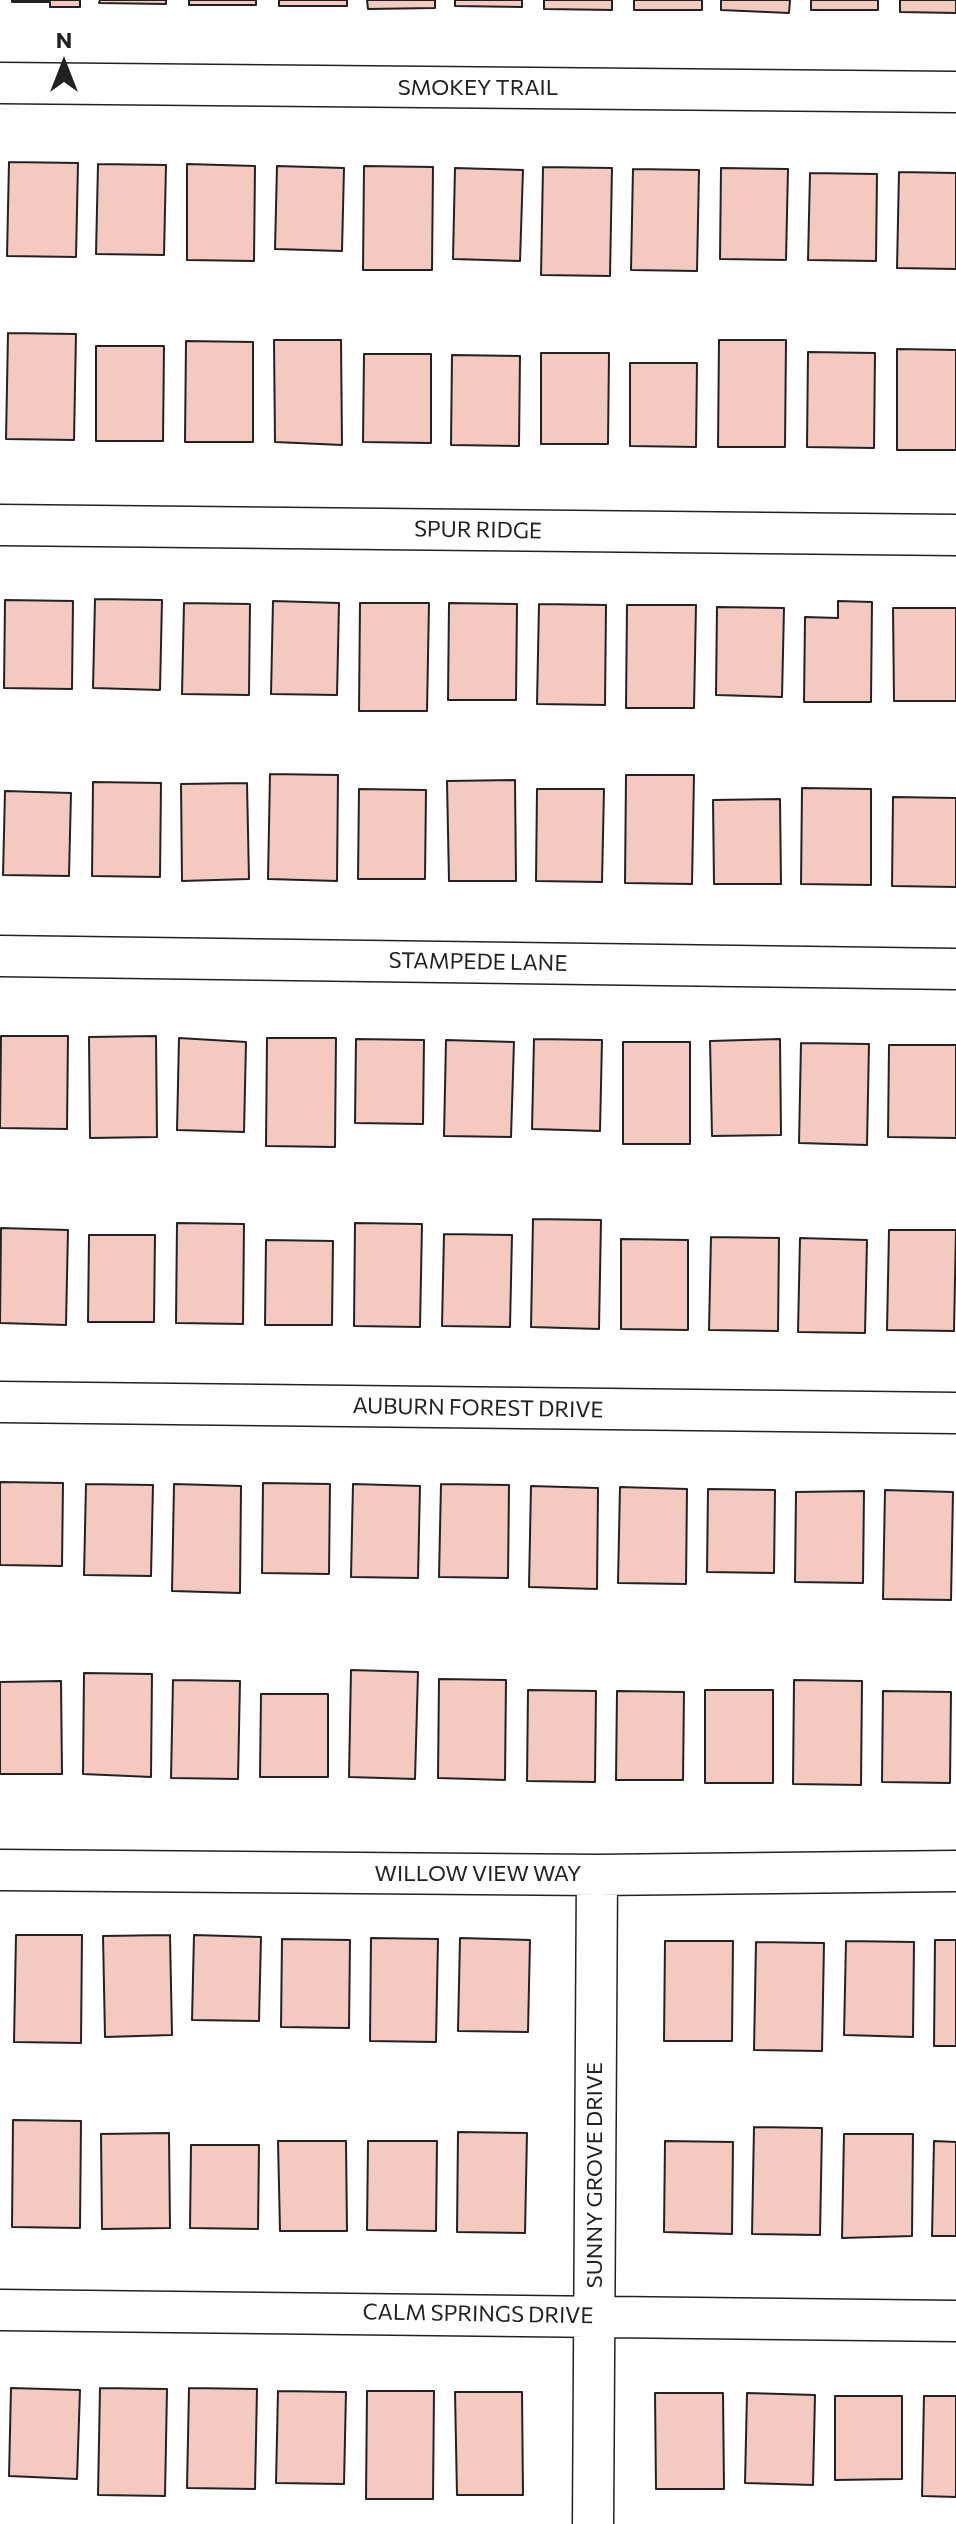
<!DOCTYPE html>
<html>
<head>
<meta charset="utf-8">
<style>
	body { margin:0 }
	#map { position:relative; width:956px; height:2524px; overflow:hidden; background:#fff; font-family:Commissioner,sans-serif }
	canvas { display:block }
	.north { position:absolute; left:24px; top:24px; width:80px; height:80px; -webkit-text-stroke:6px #fff; paint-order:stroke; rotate:0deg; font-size:22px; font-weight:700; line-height:32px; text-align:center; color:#222 }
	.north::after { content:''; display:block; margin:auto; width:28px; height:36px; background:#222; clip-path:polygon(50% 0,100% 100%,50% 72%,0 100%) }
</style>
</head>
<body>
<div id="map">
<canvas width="956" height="2524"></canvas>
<div class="north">N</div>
</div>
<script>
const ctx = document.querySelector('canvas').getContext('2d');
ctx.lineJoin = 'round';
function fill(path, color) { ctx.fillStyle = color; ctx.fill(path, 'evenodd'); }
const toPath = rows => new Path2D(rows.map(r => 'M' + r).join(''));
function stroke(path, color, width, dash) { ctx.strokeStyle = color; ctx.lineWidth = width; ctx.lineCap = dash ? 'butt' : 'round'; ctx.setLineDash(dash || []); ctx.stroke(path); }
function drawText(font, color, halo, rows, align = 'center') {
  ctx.font = font + ' Commissioner,sans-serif'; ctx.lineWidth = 6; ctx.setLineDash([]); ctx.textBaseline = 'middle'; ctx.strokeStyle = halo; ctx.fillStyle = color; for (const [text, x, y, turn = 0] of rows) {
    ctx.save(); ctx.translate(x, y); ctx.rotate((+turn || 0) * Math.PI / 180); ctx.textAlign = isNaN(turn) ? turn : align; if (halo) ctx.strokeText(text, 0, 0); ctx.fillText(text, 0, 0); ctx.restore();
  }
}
const building = toPath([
	[12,0,80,0,80,7,50,7,50,2,12,2,12,0],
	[100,0,166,0,166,4,99,3,100,0],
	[189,0,256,0,256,5,189,5,189,0],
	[279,0,347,0,347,6,279,6,279,0],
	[367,0,435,0,435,8,368,9,367,0],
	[455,0,522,0,522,7,455,6,455,0],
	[544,0,612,0,612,10,544,9,544,0],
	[634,0,702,0,702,10,634,10,634,0],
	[721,0,790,0,789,13,721,10,721,0],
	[811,0,878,0,878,10,811,10,811,0],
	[900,0,956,0,956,13,900,12,900,0],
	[9,162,78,163,76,257,7,256,9,162],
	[98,164,166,165,164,255,96,254,98,164],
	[187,164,255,166,254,261,187,260,187,164],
	[277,166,344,168,342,251,275,249,277,166],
	[364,166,433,167,432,270,363,270,364,166],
	[543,167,612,168,610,276,541,275,543,167],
	[455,168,523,170,520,261,453,259,455,168],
	[721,168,788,169,786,260,720,259,721,168],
	[633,169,699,170,697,271,631,270,633,169],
	[899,172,956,173,956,269,897,268,899,172],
	[810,173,877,174,876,261,808,260,810,173],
	[8,333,76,334,74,440,6,439,8,333],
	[274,340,341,340,342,445,275,442,274,340],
	[719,340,786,340,785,447,718,447,719,340],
	[186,341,253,342,253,442,185,442,186,341],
	[96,346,164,346,163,441,96,441,96,346],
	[897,349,956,350,956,450,897,450,897,349],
	[808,352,875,353,874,448,807,447,808,352],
	[541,353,609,353,608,444,541,444,541,353],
	[364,354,431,354,431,443,363,442,364,354],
	[452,355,520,356,519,446,451,445,452,355],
	[630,363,697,363,696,447,630,446,630,363],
	[95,599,162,600,160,690,93,688,95,599],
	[5,600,73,601,72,689,4,688,5,600],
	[273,601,339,603,337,695,271,694,273,601],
	[838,601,872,602,871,702,804,702,805,617,838,618,838,601],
	[184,603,250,604,249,695,182,694,184,603],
	[360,603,429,603,427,711,359,711,360,603],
	[449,603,517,604,516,700,448,700,449,603],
	[539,604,606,605,605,705,537,704,539,604],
	[627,605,696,605,694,708,626,708,627,605],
	[717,607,784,608,782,697,716,695,717,607],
	[893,608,956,608,956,701,894,701,893,608],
	[270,774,338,775,337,881,268,879,270,774],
	[626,775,694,775,692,884,625,883,626,775],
	[515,780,516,881,449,881,447,781,515,780],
	[93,782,161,783,160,877,92,876,93,782],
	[247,783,249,879,182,881,181,784,247,783],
	[802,788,871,789,871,885,801,884,802,788],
	[359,789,426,790,425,879,358,879,359,789],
	[537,789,604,789,602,882,536,881,537,789],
	[5,791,71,793,69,876,3,875,5,791],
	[893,797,956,798,956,887,892,886,893,797],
	[780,799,781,884,714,884,713,800,780,799],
	[1,1036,68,1036,67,1129,0,1128,1,1036],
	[156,1036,157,1137,90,1138,89,1037,156,1036],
	[179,1038,246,1042,244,1132,177,1130,179,1038],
	[267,1038,336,1038,335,1147,266,1146,267,1038],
	[356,1039,424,1040,423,1124,355,1123,356,1039],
	[534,1039,602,1040,600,1131,532,1129,534,1039],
	[780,1039,781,1135,712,1136,710,1041,780,1039],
	[446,1040,514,1042,511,1137,444,1136,446,1040],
	[623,1042,690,1042,690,1144,623,1144,623,1042],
	[801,1043,869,1044,867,1145,799,1143,801,1043],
	[889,1045,956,1045,956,1138,888,1137,889,1045],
	[533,1219,601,1220,599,1329,531,1327,533,1219],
	[177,1223,244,1224,243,1324,176,1323,177,1223],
	[355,1223,422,1224,420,1327,354,1326,355,1223],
	[1,1228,68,1230,66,1325,0,1323,1,1228],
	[889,1230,956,1230,954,1331,887,1330,889,1230],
	[444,1234,512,1235,510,1327,442,1326,444,1234],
	[89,1235,155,1235,154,1322,88,1322,89,1235],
	[711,1237,779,1238,778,1331,709,1330,711,1237],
	[800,1238,867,1240,865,1333,798,1332,800,1238],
	[621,1239,688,1240,688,1330,621,1329,621,1239],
	[266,1240,333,1241,332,1325,265,1325,266,1240],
	[0,1482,63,1483,62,1566,0,1565,0,1482],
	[263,1483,330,1484,329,1574,262,1573,263,1483],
	[86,1484,153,1485,151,1576,84,1575,86,1484],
	[174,1484,241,1486,240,1593,172,1591,174,1484],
	[353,1484,420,1486,418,1578,351,1577,353,1484],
	[441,1484,509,1485,508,1578,439,1577,441,1484],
	[531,1486,598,1488,597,1589,529,1587,531,1486],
	[620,1487,687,1489,686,1584,618,1583,620,1487],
	[708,1489,775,1490,774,1573,707,1572,708,1489],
	[885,1490,953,1492,951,1600,883,1599,885,1490],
	[864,1491,863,1583,795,1582,796,1492,864,1491],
	[351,1670,418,1672,415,1779,349,1777,351,1670],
	[84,1673,152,1674,151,1777,83,1774,84,1673],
	[439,1679,506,1680,505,1780,438,1778,439,1679],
	[173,1680,240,1681,238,1779,171,1778,173,1680],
	[794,1680,862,1681,861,1785,793,1784,794,1680],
	[61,1681,62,1774,0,1774,0,1682,61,1681],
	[528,1690,596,1691,595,1782,527,1781,528,1690],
	[705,1690,773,1690,773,1783,705,1783,705,1690],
	[617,1691,684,1692,683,1780,616,1780,617,1691],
	[883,1691,951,1692,950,1783,882,1782,883,1691],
	[261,1694,328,1694,328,1777,260,1777,261,1694],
	[16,1935,82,1935,81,2043,14,2042,16,1935],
	[170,1935,172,2035,105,2037,103,1936,170,1935],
	[194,1935,261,1937,259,2021,192,2020,194,1935],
	[371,1938,438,1939,436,2042,370,2041,371,1938],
	[460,1938,530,1940,528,2032,458,2031,460,1938],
	[282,1939,350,1940,349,2028,281,2027,282,1939],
	[935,1940,956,1940,956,2046,934,2046,935,1940],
	[665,1941,733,1941,732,2041,664,2041,665,1941],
	[846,1941,914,1942,913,2037,844,2035,846,1941],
	[756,1942,824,1943,822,2051,754,2050,756,1942],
	[13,2120,81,2121,80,2228,12,2227,13,2120],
	[754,2127,822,2128,820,2235,752,2234,754,2127],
	[458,2132,527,2133,525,2233,457,2232,458,2132],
	[169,2133,170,2228,102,2229,101,2134,169,2133],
	[844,2134,913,2134,912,2236,842,2238,844,2134],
	[278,2141,346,2141,347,2231,280,2231,278,2141],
	[368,2141,437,2141,436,2231,367,2230,368,2141],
	[665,2141,733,2142,732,2234,664,2232,665,2141],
	[934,2141,956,2142,956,2236,932,2236,934,2141],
	[191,2145,259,2145,258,2229,190,2228,191,2145],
	[11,2388,80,2390,77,2479,9,2476,11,2388],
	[100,2388,167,2389,165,2496,98,2495,100,2388],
	[189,2388,257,2389,255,2489,187,2488,189,2388],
	[278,2391,346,2392,344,2484,276,2483,278,2391],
	[367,2391,434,2391,433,2499,366,2499,367,2391],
	[455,2392,522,2392,523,2495,457,2495,455,2392],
	[655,2393,723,2393,724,2489,656,2489,655,2393],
	[747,2393,815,2395,813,2485,745,2483,747,2393],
	[835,2396,902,2396,902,2479,835,2480,835,2396],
	[924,2396,956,2396,956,2497,922,2496,924,2396]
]);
const minor = toPath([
	[0,83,956,92],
	[0,525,956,535],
	[0,956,956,969],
	[0,1402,956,1413],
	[0,1870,597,1875,956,1871],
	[0,2310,956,2321],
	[593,2524,597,1875]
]);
const streetNames = [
	["SMOKEY TRAIL",478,88],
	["SPUR RIDGE",478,530,1],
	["STAMPEDE LANE",478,962,1],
	["AUBURN FOREST DRIVE",478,1408,1],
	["WILLOW VIEW WAY",478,1874],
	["SUNNY GROVE DRIVE",595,2175,-90],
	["CALM SPRINGS DRIVE",478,2314,1]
];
fill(building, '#f3c9c0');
stroke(building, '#222', 2);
stroke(minor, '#222', 43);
stroke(minor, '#fff', 40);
drawText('22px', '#222', '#fff', streetNames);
</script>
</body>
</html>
